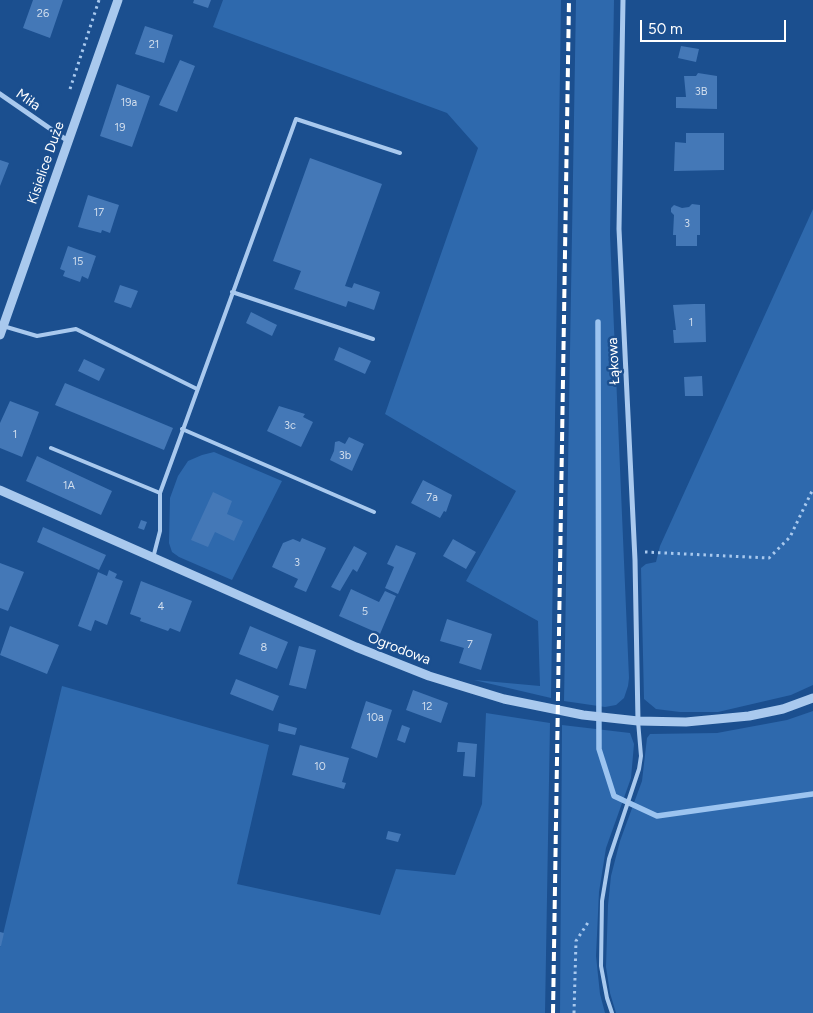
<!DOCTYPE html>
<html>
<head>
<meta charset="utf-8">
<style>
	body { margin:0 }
	#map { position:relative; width:813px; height:1013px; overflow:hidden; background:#1b4f8f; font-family:Figtree,sans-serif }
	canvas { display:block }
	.scale { position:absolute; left:640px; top:20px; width:146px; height:22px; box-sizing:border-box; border:2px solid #fff; border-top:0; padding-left:6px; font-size:15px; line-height:18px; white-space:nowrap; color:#fff; -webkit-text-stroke:4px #1b4f8f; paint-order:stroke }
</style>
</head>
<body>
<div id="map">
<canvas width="813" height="1013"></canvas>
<div class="scale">50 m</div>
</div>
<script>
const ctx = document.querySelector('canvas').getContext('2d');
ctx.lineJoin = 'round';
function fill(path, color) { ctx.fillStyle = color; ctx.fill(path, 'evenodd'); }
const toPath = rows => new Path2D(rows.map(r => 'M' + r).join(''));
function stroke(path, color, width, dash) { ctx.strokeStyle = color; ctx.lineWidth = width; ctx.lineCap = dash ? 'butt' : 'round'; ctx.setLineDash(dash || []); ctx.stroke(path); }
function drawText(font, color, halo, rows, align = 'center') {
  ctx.font = font + ' Figtree,sans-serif'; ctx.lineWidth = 5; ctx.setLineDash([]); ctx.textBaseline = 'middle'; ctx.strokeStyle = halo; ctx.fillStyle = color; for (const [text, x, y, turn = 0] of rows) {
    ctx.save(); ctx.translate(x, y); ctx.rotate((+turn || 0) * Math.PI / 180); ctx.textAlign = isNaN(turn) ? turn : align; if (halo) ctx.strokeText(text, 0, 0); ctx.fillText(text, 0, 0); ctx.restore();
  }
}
const green = toPath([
	[223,0,561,0,551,698,474,680,540,686,538,621,466,581,516,491,385,414,478,148,447,113,213,27],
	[576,0,614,0,610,235,629,678,628,686,624,698,616,705,605,707,564,701],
	[813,209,813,685,791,695,718,712,680,712,656,709,644,699,641,568,646,564,656,562,660,546],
	[214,452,282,481,232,580,179,557,172,552,169,543,170,498,178,476,188,461,202,455],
	[62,686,269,745,237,884,380,915,396,869,455,875,482,804,486,713,550,723,545,1013,0,1013,0,947],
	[813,711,813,1013,616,1013,610,993,606,967,608,905,611,876,620,841,642,781,647,738,650,734,717,733,787,720],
	[562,725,630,733,634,744,631,778,606,848,599,892,596,956,600,994,605,1013,560,1013]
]);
const stream = toPath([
	[598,322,599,749,614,796,657,816,813,794]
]);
const building = toPath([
	[33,0,63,0,50,38,23,28],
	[194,0,211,0,208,8,193,3],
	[145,26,173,35,164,63,135,54],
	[681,46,699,49,696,62,678,58],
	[180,60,195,66,177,112,159,105],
	[698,73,717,76,717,109,676,108,676,97,686,97,684,76,696,76],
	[117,84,150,96,132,147,100,136],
	[686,133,724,133,724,170,674,171,675,142,686,143],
	[310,158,382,184,345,286,352,288,354,283,380,292,374,310,348,301,346,307,294,289,301,271,273,261],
	[0,160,9,163,0,186],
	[88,195,119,205,110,233,102,230,101,233,78,227],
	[692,204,700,205,700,235,697,235,697,246,676,246,676,235,673,235,674,215,671,212,671,208,674,205,682,208,689,207],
	[68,246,96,256,88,279,82,276,80,282,63,276,65,271,60,269],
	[120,285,138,291,131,308,114,302],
	[694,304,705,304,706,342,674,343,673,330,676,330,673,305],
	[251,312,277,325,272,336,246,323],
	[339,347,371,361,365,374,334,360],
	[84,359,105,369,99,381,78,371],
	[702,376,703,396,685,396,684,377],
	[65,383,173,428,164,450,55,405],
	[10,401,39,412,22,457,0,448,0,423],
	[279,406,305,414,303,417,313,422,301,447,267,431],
	[349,437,364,444,352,471,330,460,334,451,335,442,339,441,345,444],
	[37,456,112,491,101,515,26,481],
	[423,480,452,495,446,512,444,511,440,518,411,503],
	[213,492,232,501,227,514,243,521,234,541,215,532,208,547,191,540],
	[141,520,147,522,144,530,138,528],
	[43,527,106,555,99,570,37,542],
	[302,538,326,548,306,592,294,587,298,579,272,567,283,543,293,539,300,542],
	[453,539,476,552,466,569,443,556],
	[396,545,416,553,398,594,385,588,394,567,387,564],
	[354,546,367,553,357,572,353,569,340,591,331,587],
	[0,563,24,572,8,611,0,608],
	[109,570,117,574,115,578,123,581,107,625,95,620,91,631,78,626,98,572,107,576],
	[141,581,192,601,180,632,170,628,168,631,140,621,141,618,130,614],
	[351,589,379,602,385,591,396,596,380,634,339,616],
	[447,619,492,634,481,670,459,663,464,648,440,641],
	[10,626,59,645,47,674,0,655],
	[250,626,288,642,277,669,239,654],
	[299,646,316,650,306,689,289,685],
	[236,679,279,696,273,711,230,694],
	[413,690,448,703,441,723,406,710],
	[366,701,392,710,377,758,351,748],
	[279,723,297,728,295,735,278,731],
	[402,725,410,728,405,743,397,740],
	[458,742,477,744,475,777,463,776,465,752,457,752],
	[300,745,349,758,342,782,346,783,344,789,292,775],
	[388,831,401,834,398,842,386,839],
	[0,932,4,933,1,946,0,946]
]);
const path = toPath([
	[70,89,99,0],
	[645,552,769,558,790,537,813,489],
	[574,1013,576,941,589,921]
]);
const service = toPath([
	[232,292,373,339],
	[3,326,37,336,76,329,197,389],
	[182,429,374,512],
	[51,448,160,493],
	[153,558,160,531,160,493,296,119,400,153],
	[612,1013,607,998,601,966,602,901,609,859,639,769,641,756,638,721]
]);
const minor = toPath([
	[623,0,619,229,635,560,638,721],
	[0,94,68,141]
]);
const tertiary = toPath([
	[0,335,118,0],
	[0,490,356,647,429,676,504,699,583,715,638,721,686,722,749,716,783,709,813,698]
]);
const rail = toPath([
	[553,1013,569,0]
]);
const numberNames = [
	["26",43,14],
	["21",154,45],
	["3B",701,92],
	["19a",129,103],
	["19",120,128],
	["17",99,213],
	["3",687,224],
	["15",78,262],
	["1",691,323],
	["3c",290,426],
	["1",15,435],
	["3b",345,456],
	["1A",69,486],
	["7a",432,498],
	["3",297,563],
	["4",161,607],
	["5",365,612],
	["7",470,645],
	["8",264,648],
	["12",427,707],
	["10a",375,718],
	["10",320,767]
];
const streetNames = [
	["Miła",28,100,35],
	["Kisielice Duże",46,163,-71],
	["Łąkowa",614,361,-93],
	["Ogrodowa",399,649,21]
];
fill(green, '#2e69ad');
stroke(stream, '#9cc4f0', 5.5);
fill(building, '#4478b7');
stroke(path, '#a9c9ee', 3, [2.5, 4]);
stroke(service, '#a9c9ee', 4);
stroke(minor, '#a9c9ee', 5);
stroke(tertiary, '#a9c9ee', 9);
stroke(rail, '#fff', 4, [9, 4]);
drawText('11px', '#d0dded', null, numberNames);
drawText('14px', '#fff', '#1b4f8f', streetNames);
</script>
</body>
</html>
